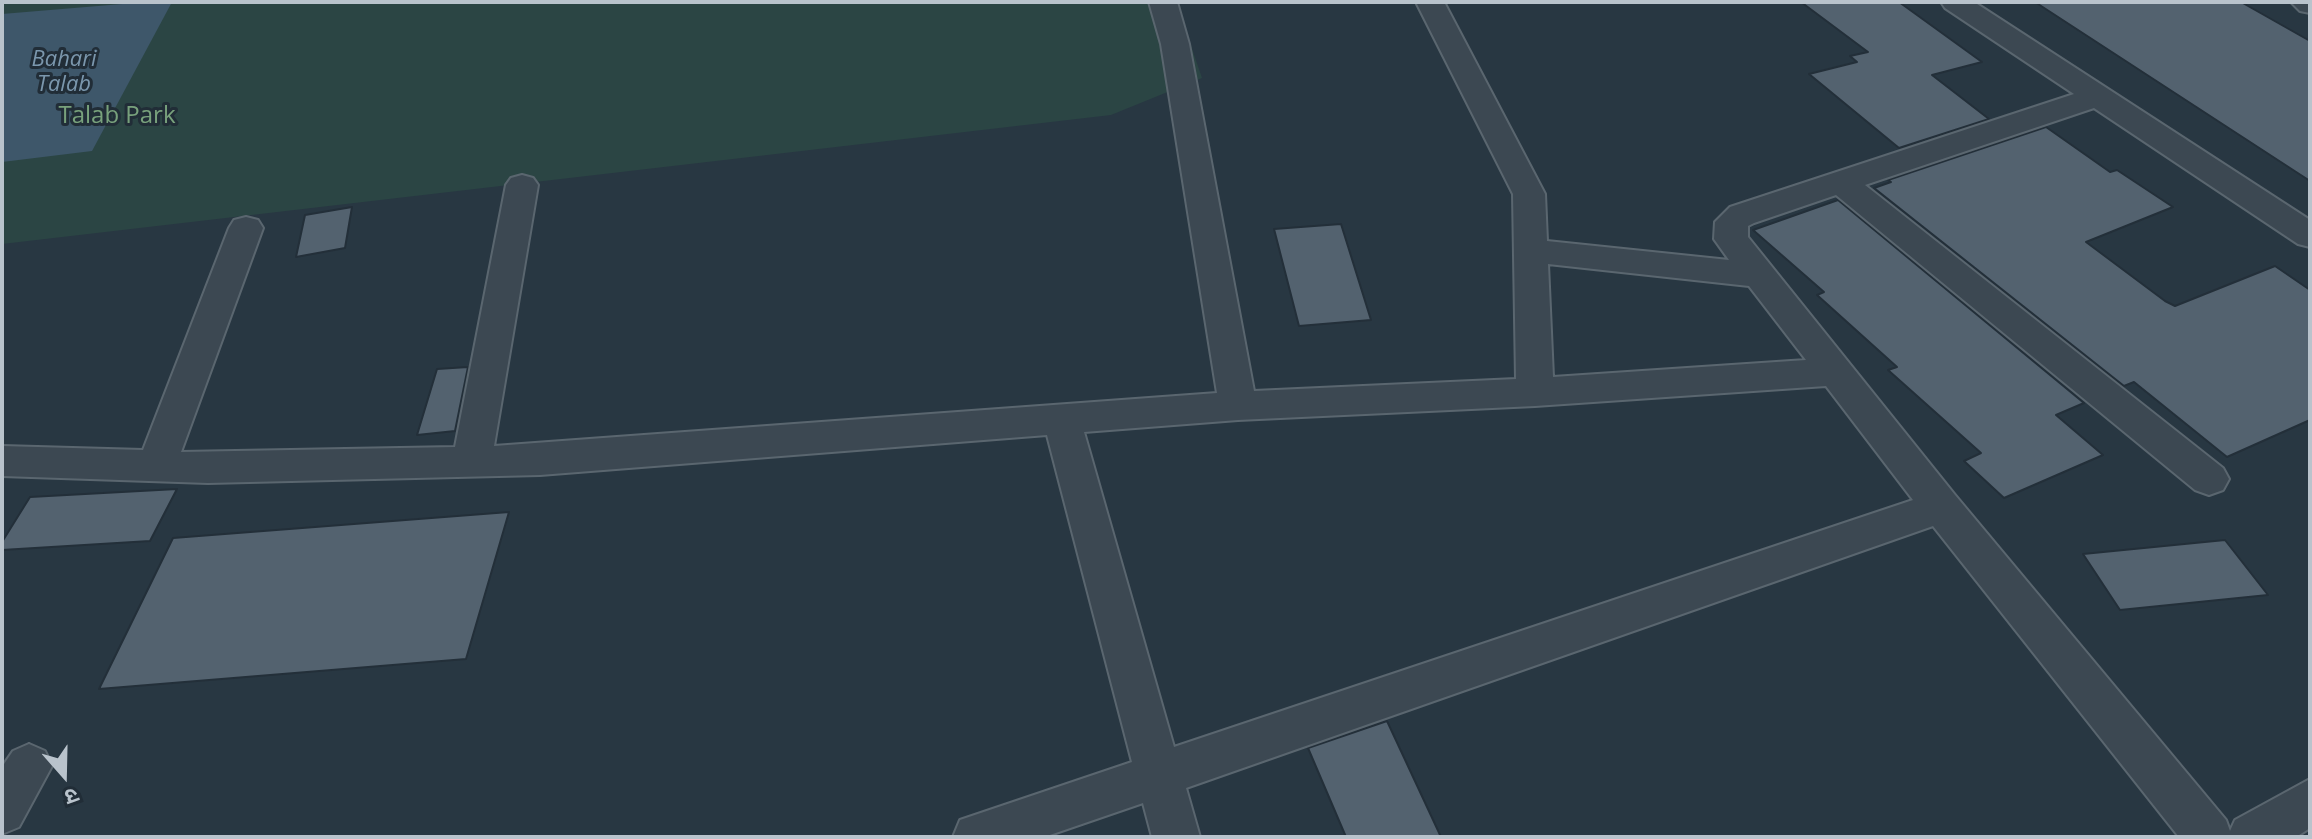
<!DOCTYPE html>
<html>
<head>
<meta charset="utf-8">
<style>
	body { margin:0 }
	#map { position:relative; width:2312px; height:839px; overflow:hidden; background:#283742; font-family:"Open Sans","Noto Sans Devanagari",sans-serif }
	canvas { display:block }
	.frame { position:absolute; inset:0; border:4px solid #b9c3cc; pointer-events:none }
	.north { position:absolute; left:24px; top:735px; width:80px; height:80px; -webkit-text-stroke:6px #212d37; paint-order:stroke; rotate:160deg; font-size:22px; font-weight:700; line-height:32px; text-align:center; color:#b9c3cc }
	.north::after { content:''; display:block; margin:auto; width:28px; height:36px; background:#b9c3cc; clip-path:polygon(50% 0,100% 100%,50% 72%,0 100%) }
</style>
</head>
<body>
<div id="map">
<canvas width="2312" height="839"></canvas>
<div class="frame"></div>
<div class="north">उ</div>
</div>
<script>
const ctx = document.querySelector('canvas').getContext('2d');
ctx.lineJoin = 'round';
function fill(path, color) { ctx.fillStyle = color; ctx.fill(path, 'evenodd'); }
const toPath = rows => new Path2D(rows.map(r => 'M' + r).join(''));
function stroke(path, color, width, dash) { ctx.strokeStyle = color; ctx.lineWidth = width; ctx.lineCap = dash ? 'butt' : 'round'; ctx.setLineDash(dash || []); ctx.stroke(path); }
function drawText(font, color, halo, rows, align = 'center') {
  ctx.font = font + ' "Open Sans",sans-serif'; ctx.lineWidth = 6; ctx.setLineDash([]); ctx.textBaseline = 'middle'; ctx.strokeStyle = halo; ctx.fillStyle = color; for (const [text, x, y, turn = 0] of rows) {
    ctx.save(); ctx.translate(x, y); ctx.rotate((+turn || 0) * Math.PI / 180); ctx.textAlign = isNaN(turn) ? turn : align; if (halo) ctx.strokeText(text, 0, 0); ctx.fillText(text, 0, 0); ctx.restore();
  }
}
const green = toPath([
	[2,2,1176,2,1202,78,1111,115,2,244]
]);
const water = toPath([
	[146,2,172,2,92,151,2,162,2,14]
]);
const building = toPath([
	[1801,2,1899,2,1982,62,1932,75,1989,119,1899,148,1809,74,1857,62,1850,56,1868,52,1801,2],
	[2035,2,2241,2,2310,41,2310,181,2035,2],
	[2046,127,2110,172,2117,170,2173,207,2086,242,2165,301,2175,306,2275,266,2310,290,2310,420,2227,457,2134,382,2124,386,1874,188,1891,182,1888,180,2046,127],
	[1838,200,2084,403,2056,415,2103,455,2004,498,1964,461,1981,453,1888,370,1897,367,1817,295,1824,292,1753,230,1838,200],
	[352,207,345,248,296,257,305,215,352,207],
	[1341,224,1371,320,1299,326,1274,229,1341,224],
	[468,367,455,431,417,435,437,369,468,367],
	[177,489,150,541,2,550,2,542,30,497,177,489],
	[509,512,466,659,99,689,173,538,509,512],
	[2225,540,2268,595,2120,610,2083,554,2225,540],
	[1387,721,1441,837,1346,837,1308,748,1387,721]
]);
const street = toPath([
	[1149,2,1177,2,1189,44,1254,391,1516,379,1513,194,1416,2,1444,2,1545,194,1547,241,1729,260,1714,239,1715,222,1730,207,2074,94,1945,8,1941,2,1974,2,2310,220,2310,247,2298,244,2094,108,1865,185,2223,468,2229,479,2223,490,2209,495,2195,490,1836,195,1754,223,1748,226,1748,237,1955,495,2226,820,2230,831,2235,820,2310,779,2310,828,2296,837,2179,837,1933,526,1186,788,1200,837,1152,837,1143,803,1044,837,953,837,960,820,1132,762,1047,435,540,475,208,483,2,476,2,446,143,450,229,228,234,220,246,217,258,220,263,228,181,452,455,447,506,185,511,178,522,175,533,178,538,185,494,446,1217,393,1161,44,1149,2],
	[1548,264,1749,286,1806,360,1553,377,1548,264],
	[1826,386,1913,500,1174,747,1084,432,1238,420,1535,406,1826,386],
	[2291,2,2310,2,2310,13,2300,11,2291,2],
	[29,744,45,751,52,766,19,827,2,834,2,767,13,751,29,744]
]);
const farWaternames = [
	["Bahari",64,60],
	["Talab",64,85]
];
const parkNames = [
	["Talab Park",117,116]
];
fill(green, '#2b4544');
fill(water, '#3e576a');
fill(building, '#53626f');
stroke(building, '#232f39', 2);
stroke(street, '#5a666f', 4);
fill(street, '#3c4852');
drawText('italic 22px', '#7b97ad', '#212d37', farWaternames);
drawText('24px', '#78a17c', '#212d37', parkNames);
</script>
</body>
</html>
